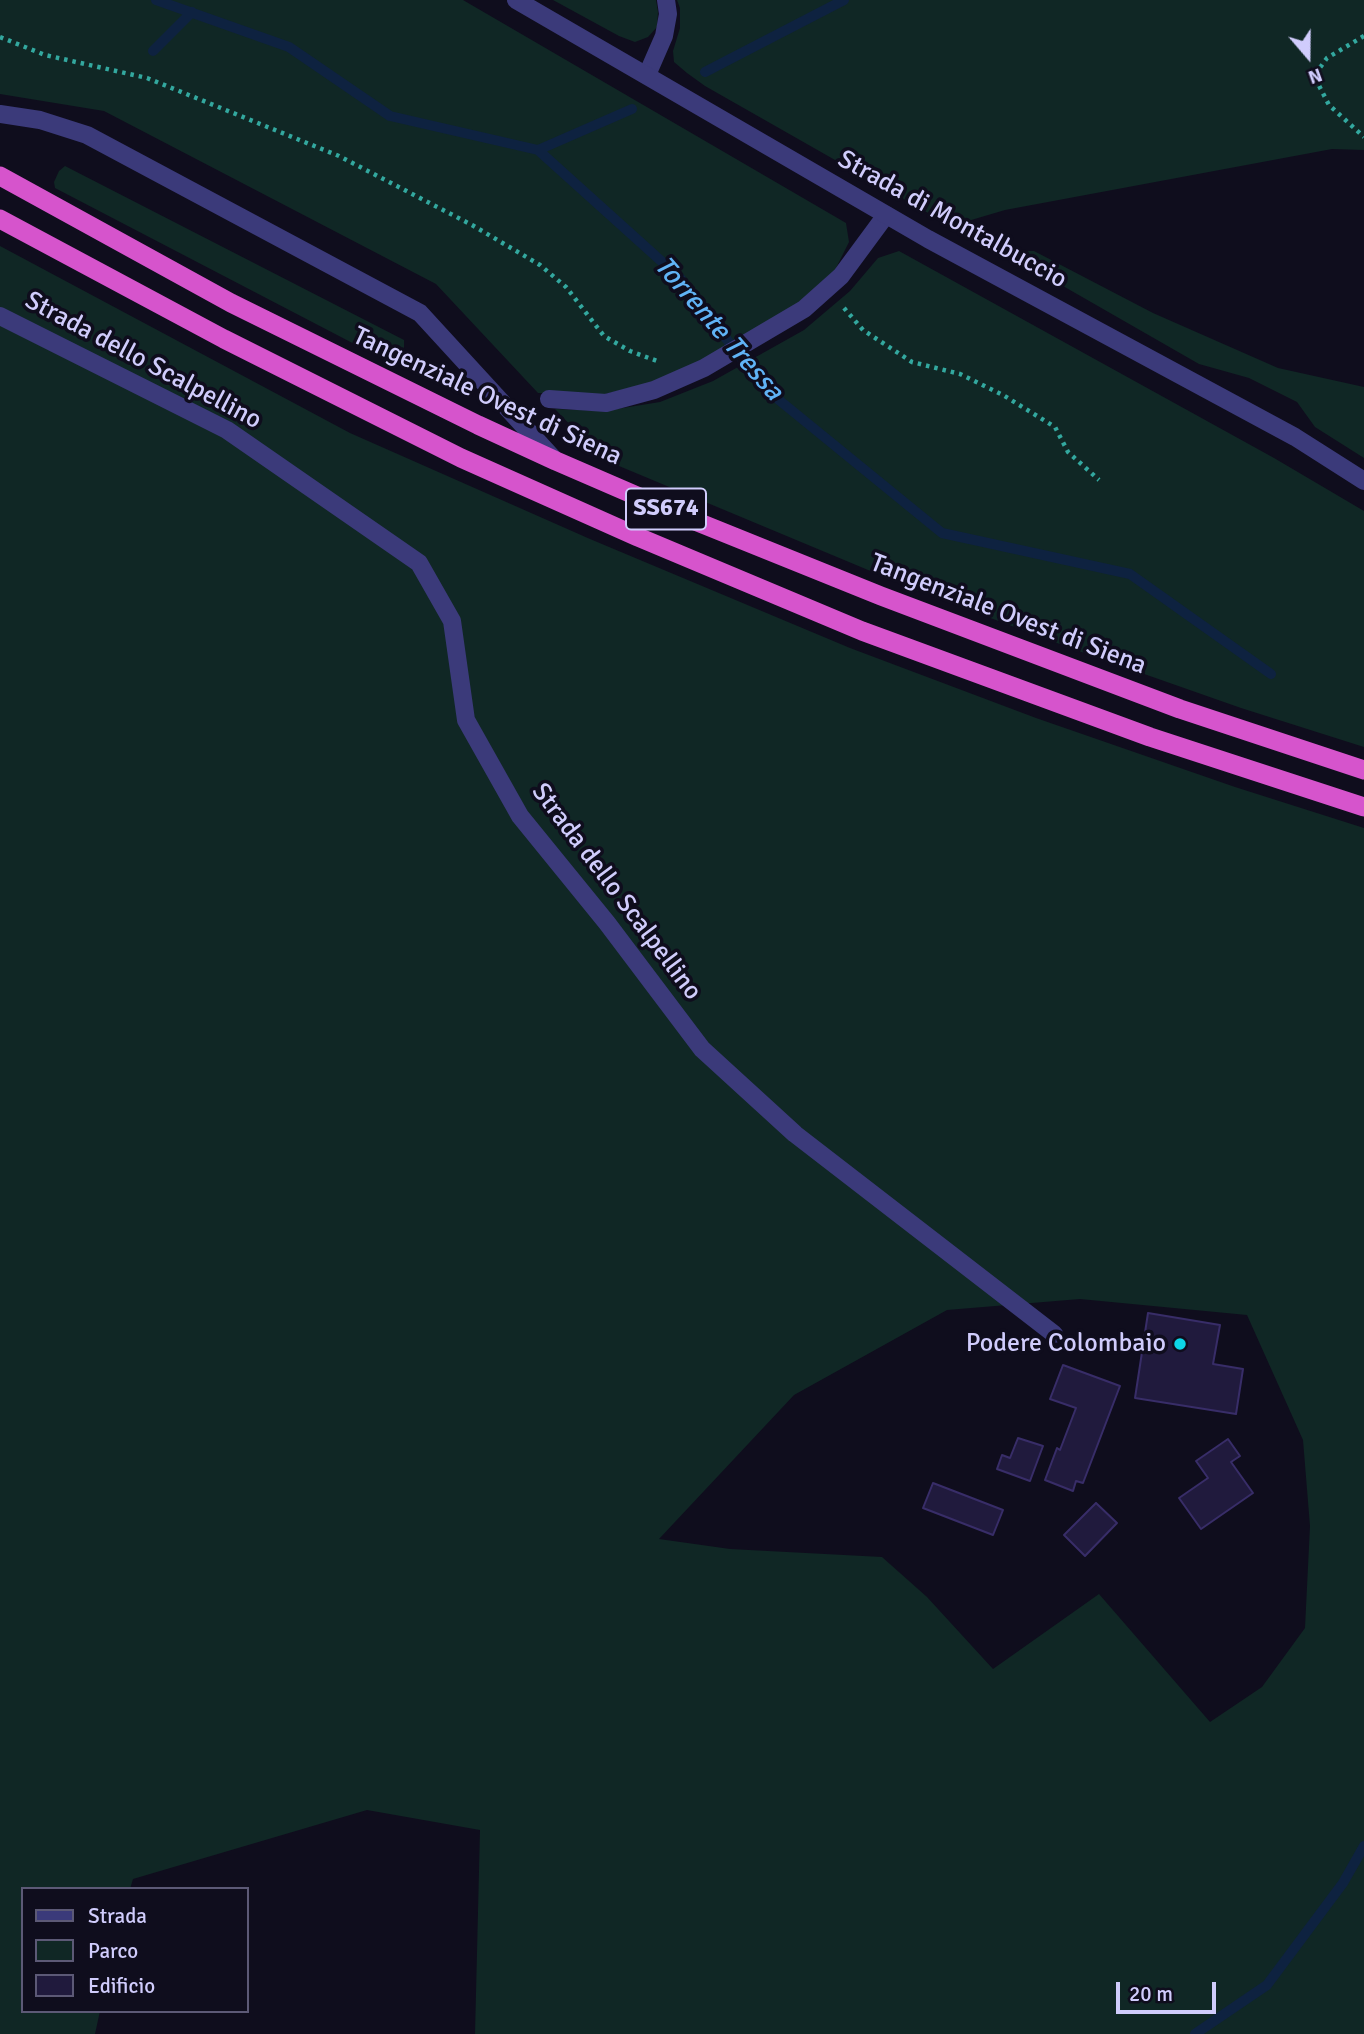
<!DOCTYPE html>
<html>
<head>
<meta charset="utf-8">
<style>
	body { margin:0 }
	#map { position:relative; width:1364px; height:2034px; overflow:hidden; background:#0f0d1d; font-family:Signika,sans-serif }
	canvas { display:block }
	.legend { position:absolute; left:21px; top:1887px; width:228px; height:126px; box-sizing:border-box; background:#0f0d1d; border:2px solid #5c5976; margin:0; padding:9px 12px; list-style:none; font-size:21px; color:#d0ccfc }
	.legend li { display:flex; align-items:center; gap:14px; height:35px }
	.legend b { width:35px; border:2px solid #5c5976 }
	.north { position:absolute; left:1273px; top:21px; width:70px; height:70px; -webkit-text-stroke:5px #0f0d1d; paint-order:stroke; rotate:160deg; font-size:19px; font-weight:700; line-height:28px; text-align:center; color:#d0ccfc }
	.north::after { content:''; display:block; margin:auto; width:24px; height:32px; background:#d0ccfc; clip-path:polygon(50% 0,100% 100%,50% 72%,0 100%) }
	.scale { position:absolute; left:1116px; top:1982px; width:100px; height:32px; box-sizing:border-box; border:4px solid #d0ccfc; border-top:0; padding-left:9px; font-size:21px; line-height:24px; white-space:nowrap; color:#d0ccfc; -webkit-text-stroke:5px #0f0d1d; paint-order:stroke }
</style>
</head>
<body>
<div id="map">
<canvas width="1364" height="2034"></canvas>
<ul class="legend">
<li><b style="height:9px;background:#3b3a7a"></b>Strada</li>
<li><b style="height:19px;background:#102725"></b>Parco</li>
<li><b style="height:19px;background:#201a3d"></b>Edificio</li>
</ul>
<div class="north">N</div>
<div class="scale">20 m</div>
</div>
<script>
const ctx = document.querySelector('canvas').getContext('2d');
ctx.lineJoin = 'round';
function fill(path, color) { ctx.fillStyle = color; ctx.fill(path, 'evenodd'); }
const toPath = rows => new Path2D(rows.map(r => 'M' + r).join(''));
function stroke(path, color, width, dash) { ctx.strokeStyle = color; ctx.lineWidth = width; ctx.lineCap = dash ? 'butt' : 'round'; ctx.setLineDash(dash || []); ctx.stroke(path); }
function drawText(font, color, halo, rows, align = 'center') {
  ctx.font = font + ' Signika,sans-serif'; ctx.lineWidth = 7; ctx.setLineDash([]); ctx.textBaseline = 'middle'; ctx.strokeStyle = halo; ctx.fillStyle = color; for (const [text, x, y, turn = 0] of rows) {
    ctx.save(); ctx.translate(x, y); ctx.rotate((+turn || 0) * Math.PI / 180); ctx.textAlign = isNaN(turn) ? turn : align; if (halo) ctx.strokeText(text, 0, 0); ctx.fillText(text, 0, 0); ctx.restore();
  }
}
const green = toPath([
	[0,0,463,0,846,223,849,242,835,270,798,303,703,360,653,383,601,395,538,393,436,284,104,111,0,94],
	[553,0,656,0,658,12,657,27,648,37,635,42,619,36],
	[677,0,1364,0,1364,150,1332,149,1005,210,951,226,705,86,687,73,674,62,673,51,680,28,680,8],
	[65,166,404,340,404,348,399,359,387,361,55,188,54,182,59,171],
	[0,246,350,433,590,539,850,648,1036,718,1235,787,1364,828,1364,2034,475,2034,480,1830,367,1810,133,1879,130,1889,23,1889,23,2011,100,2011,95,2034,0,2034],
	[1080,1299,1247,1315,1303,1440,1310,1526,1305,1628,1262,1687,1210,1722,1099,1594,993,1669,927,1597,882,1557,730,1549,659,1539,794,1395,947,1310],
	[899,251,1274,458,1364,511,1364,747,1241,708,1073,649,916,590,710,504,619,466,595,451,555,409,604,411,660,402,713,381,804,330,850,291,878,258],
	[1002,251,1034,251,1153,313,1278,368,1364,387,1364,458,1315,427,1297,402,1249,378,1199,364]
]);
const stream = toPath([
	[156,0,289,47,390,116,538,150,680,278,763,387,942,533,1130,574,1271,674],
	[153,51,192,12],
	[705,72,844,0],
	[538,150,632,109],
	[1195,2034,1267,1985,1343,1883,1364,1846]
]);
const building = toPath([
	[1148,1313,1220,1325,1213,1364,1243,1369,1236,1414,1135,1398,1148,1313],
	[1063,1365,1120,1386,1083,1483,1076,1481,1073,1491,1045,1480,1057,1448,1060,1450,1076,1408,1050,1399,1063,1365],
	[1018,1438,1043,1446,1030,1481,997,1469,1002,1455,1010,1458,1018,1438],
	[1228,1439,1240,1456,1231,1462,1253,1493,1201,1529,1179,1498,1208,1478,1196,1461,1228,1439],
	[933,1483,1003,1510,993,1535,923,1508,933,1483],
	[1096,1503,1117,1523,1085,1556,1064,1535,1096,1503]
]);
const path = toPath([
	[1364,36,1327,58,1314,76,1329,105,1364,137],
	[0,37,45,55,147,78,339,156,472,225,540,265,566,287,604,336,630,351,657,361],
	[844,308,863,330,912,362,960,374,1003,395,1055,427,1068,452,1099,480]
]);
const service = toPath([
	[647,75,664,36,668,14,666,0],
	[0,114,40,120,87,135,420,313,553,458],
	[549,399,606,403,654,390,704,368,804,309,841,276,886,215]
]);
const minor = toPath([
	[0,316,227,430,419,563,452,621,466,720,520,816,607,923,702,1049,795,1134,1054,1334]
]);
const tertiary = toPath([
	[516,0,928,239,1295,437,1364,481]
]);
const trunk = toPath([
	[0,176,231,303,478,425,556,461,690,519,881,596,1180,709,1364,770],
	[0,219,224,339,461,458,638,537,862,631,1150,737,1364,807]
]);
const markers = [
	[1180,1344,7,"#0dd6e7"]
];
const shields = [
	[666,509,80]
];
const shieldNames = [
	["SS674",666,509]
];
const streetNames = [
	["Strada di Montalbuccio",952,220,29],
	["Strada dello Scalpellino",143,361,28],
	["Tangenziale Ovest di Siena",487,397,25],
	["Tangenziale Ovest di Siena",1008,615,21],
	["Strada dello Scalpellino",616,892,53]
];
const poiNames = [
	["Podere Colombaio",1166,1344]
];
const waterNames = [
	["Torrente Tressa",718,329,49]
];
fill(green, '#102725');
stroke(stream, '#0e2240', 10);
fill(building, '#201a3d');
stroke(building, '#382d68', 2);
stroke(path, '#33a89f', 4.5, [3.5, 5]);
stroke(service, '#3b3a7a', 18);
stroke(minor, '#3b3a7a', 18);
stroke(tertiary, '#3b3a7a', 18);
stroke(trunk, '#d654cc', 19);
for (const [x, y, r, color] of markers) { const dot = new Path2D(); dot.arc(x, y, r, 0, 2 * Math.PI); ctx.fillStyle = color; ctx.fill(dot); stroke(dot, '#0f0d1d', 2.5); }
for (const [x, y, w] of shields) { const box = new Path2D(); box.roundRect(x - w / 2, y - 20.5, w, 41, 5); ctx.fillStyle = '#0f0d1d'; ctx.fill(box); stroke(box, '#d0ccfc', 2); }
drawText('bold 24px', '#d0ccfc', null, shieldNames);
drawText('26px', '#d0ccfc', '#0f0d1d', streetNames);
drawText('26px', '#d0ccfc', '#0f0d1d', poiNames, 'right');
drawText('italic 28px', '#60b3f6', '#0f0d1d', waterNames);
</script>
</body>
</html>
